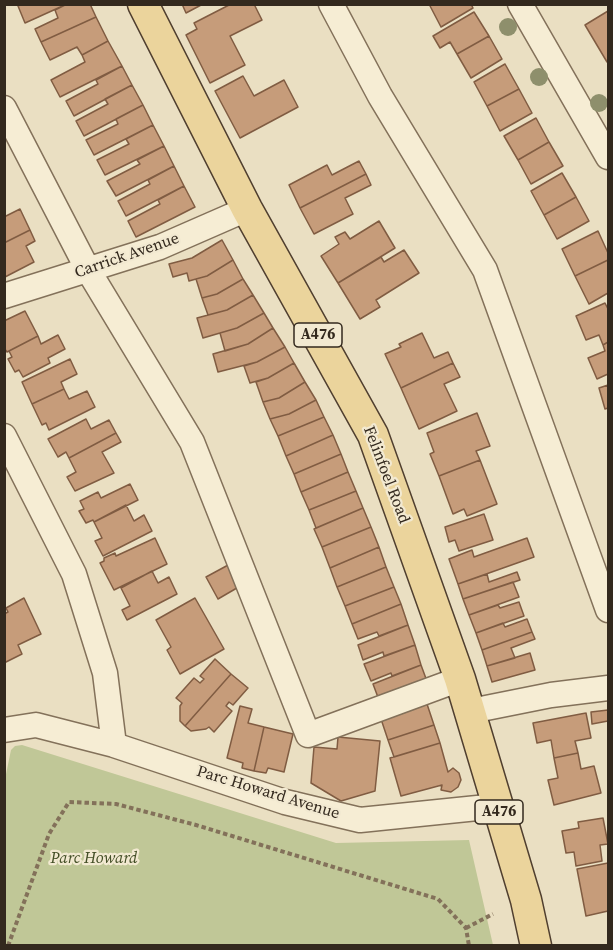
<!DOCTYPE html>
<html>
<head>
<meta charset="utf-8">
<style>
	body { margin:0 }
	#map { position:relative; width:613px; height:950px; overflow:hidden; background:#eadfc2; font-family:"Source Serif 4",serif }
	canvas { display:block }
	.frame { position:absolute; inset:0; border:6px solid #33291e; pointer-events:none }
</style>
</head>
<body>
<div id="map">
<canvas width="613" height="950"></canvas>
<div class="frame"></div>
</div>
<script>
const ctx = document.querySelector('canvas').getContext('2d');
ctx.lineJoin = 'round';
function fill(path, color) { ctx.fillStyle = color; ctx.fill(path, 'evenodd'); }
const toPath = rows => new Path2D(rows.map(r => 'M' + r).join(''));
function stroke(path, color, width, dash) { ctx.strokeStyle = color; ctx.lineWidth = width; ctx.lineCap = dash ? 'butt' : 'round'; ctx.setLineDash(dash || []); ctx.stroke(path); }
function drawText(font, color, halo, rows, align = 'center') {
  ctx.font = font + ' "Source Serif 4",serif'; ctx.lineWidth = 4.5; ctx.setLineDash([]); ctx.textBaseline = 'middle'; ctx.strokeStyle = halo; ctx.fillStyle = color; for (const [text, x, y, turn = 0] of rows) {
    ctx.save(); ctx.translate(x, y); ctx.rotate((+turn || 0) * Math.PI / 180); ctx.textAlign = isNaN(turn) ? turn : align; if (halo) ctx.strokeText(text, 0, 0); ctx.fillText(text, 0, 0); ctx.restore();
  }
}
const green = toPath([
	[22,745,336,843,469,840,493,945,5,945,5,779,11,750,15,746]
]);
const building = toPath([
	[22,4,67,4,25,23,18,6,22,4],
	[67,4,90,4,96,17,41,42,35,29,58,18,55,10,67,4],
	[182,4,203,4,186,13,182,4],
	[231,4,254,4,262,20,230,36,245,65,210,83,186,35,197,29,194,23,231,4],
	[429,4,471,4,473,8,441,27,429,4],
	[608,11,608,61,607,62,585,25,608,11],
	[474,12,489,36,457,54,450,42,440,48,433,36,474,12],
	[96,17,108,41,82,55,77,47,50,60,41,42,96,17],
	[489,36,502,59,471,78,457,54,489,36],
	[108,41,122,66,60,97,51,80,85,62,82,55,108,41],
	[505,64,519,89,487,106,474,82,505,64],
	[122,66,132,85,74,116,66,101,98,84,96,80,122,66],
	[243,76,254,96,284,80,298,107,240,138,215,91,243,76],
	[132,85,143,105,84,136,76,121,108,104,105,99,132,85],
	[519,89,532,113,500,131,487,106,519,89],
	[143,105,153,125,94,155,86,140,118,124,116,119,143,105],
	[536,118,549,142,518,160,504,136,536,118],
	[153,125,164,146,105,175,97,160,129,144,126,139,153,125],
	[549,142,563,166,531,184,518,160,549,142],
	[164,146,174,166,116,196,107,181,140,164,137,160,164,146],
	[359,161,366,174,300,208,289,185,327,165,332,175,359,161],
	[174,166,184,186,126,216,118,201,150,184,148,180,174,166],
	[562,173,576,197,544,215,531,191,562,173],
	[366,174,371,185,345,198,353,214,314,234,300,208,366,174],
	[184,186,195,207,136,237,128,221,160,204,158,200,184,186],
	[576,197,589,221,557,239,544,215,576,197],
	[20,209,30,230,4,243,4,217,20,209],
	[379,221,395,248,338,283,321,256,339,244,335,237,345,232,350,239,379,221],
	[30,230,35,241,26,246,34,262,5,277,4,243,30,230],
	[598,231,608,253,608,260,575,276,562,249,598,231],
	[222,240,233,260,207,276,196,279,189,281,187,273,173,277,169,264,192,258,222,240],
	[404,250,419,273,376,300,380,307,360,319,338,283,381,257,384,262,404,250],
	[233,260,243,279,217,294,202,298,196,279,207,276,233,260],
	[608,260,608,293,589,304,575,276,608,260],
	[243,279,253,295,227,310,208,315,202,298,217,294,243,279],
	[253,295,264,313,237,328,203,338,197,318,227,310,253,295],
	[605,303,608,309,608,342,603,345,599,335,586,340,576,316,605,303],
	[25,311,38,336,7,352,4,348,4,321,25,311],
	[264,313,273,328,248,344,225,351,220,333,237,328,264,313],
	[273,328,285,347,257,362,218,372,213,354,248,344,273,328],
	[422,333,434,358,448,352,453,363,401,388,385,354,401,347,399,344,422,333],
	[58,335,65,349,48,358,50,363,23,377,19,370,15,372,8,359,12,357,9,351,38,336,41,344,58,335],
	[608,342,608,374,597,379,588,358,605,351,603,345,608,342],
	[285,347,294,363,268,378,250,383,244,366,257,362,285,347],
	[70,359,77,374,61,382,64,389,32,404,22,382,70,359],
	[294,363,305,382,279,398,263,402,256,382,268,378,294,363],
	[453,363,460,377,444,384,457,411,419,429,401,388,453,363],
	[305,382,316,400,289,414,270,419,263,402,279,398,305,382],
	[608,385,608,408,605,409,599,388,608,385],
	[64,389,69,399,87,391,95,407,49,430,46,423,42,425,32,404,64,389],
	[316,400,324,417,278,436,270,419,289,414,316,400],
	[477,413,490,446,476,451,480,460,439,476,430,454,434,452,427,433,477,413],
	[324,417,333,435,286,456,278,436,324,417],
	[86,419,91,429,109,420,116,433,69,458,66,452,58,457,48,439,86,419],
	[116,433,121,442,102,452,114,473,75,491,67,477,76,472,69,458,116,433],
	[333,435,341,454,294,474,286,456,333,435],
	[341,454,348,472,301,492,294,474,341,454],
	[480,460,497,504,467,516,464,509,453,514,439,476,480,460],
	[348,472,356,491,309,510,301,492,348,472],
	[130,484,138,500,94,522,93,520,86,523,79,511,84,509,80,501,98,492,101,498,130,484],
	[356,491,363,508,316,528,309,510,356,491],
	[126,505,134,521,144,515,152,531,103,556,95,541,102,538,94,522,126,505],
	[363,508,371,527,322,547,314,529,363,508],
	[484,514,493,540,459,551,455,540,449,542,445,527,484,514],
	[371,527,379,547,330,568,322,547,371,527],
	[155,538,167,564,114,590,100,563,104,561,104,558,115,553,116,556,155,538],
	[527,538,534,557,458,584,449,559,472,550,474,557,527,538],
	[379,547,386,567,337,587,330,568,379,547],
	[230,564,242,585,218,599,206,577,230,564],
	[386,567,394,587,345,606,337,587,386,567],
	[152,571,158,583,169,577,177,594,127,620,122,610,130,606,121,588,152,571],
	[517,572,520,580,463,599,458,584,487,574,489,582,517,572],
	[513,582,519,597,469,615,463,599,513,582],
	[394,587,401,604,352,624,345,606,394,587],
	[24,598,41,634,18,645,22,654,4,663,4,614,8,612,6,608,24,598],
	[195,598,224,649,180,674,167,650,171,647,156,620,195,598],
	[519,602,524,616,476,633,469,615,498,605,500,608,519,602],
	[401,604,408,625,379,636,377,632,358,639,352,624,401,604],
	[527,619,532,632,482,650,476,633,503,623,505,627,527,619],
	[408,625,415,645,384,656,383,652,363,660,358,645,408,625],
	[532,632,535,639,511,648,515,658,487,666,482,650,532,632],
	[415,645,421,665,392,676,391,673,371,681,364,664,415,645],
	[530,653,535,670,492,682,487,666,530,653],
	[215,659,231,674,185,726,180,721,180,706,182,703,176,698,194,678,200,683,204,679,200,676,215,659],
	[421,665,428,684,379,700,373,684,421,665],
	[231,674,248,688,233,705,229,702,226,706,232,711,214,732,209,727,206,729,191,731,185,726,231,674],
	[427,704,434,725,388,740,381,719,427,704],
	[240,706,252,709,248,723,264,727,254,771,242,768,243,763,227,758,240,706],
	[608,710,608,721,592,724,591,712,608,710],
	[586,713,591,738,575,741,578,753,554,758,551,740,537,743,533,723,586,713],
	[434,725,440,743,394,757,388,740,434,725],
	[264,727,293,734,284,772,268,768,266,773,254,771,264,727],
	[338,737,380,741,375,791,341,801,311,783,314,747,337,749,338,737],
	[440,743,448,772,453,768,459,773,461,780,458,787,451,792,441,790,442,785,401,796,390,758,440,743],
	[578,753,581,769,594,766,601,793,554,805,548,780,558,778,554,758,578,753],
	[603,818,608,844,600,845,602,861,576,866,574,852,566,853,562,831,579,828,578,822,603,818],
	[608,863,608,911,586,916,577,869,608,863]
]);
const path = toPath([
	[466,928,493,914],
	[8,946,49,834,69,802,116,804,196,825,438,899,466,928,469,946]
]);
const minor = toPath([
	[331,4,380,96,485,270,608,610],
	[520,4,608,157],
	[4,108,88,270,192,442,308,735,460,679],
	[4,296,160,247,247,209],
	[4,436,74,574,105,673,114,745,285,802,360,820,497,806],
	[471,711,551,695,608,688],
	[4,730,36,725,114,745]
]);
const major = toPath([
	[143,4,247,209,373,435,460,679,526,900,536,946]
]);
const trees = [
	[508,27],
	[539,77],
	[599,103]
];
const shields = [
	[318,335,48],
	[499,812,48]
];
const shieldNames = [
	["A476",318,335],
	["A476",499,812]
];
const streetNames = [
	["Carrick Avenue",127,256,-19],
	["Felinfoel Road",386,475,69],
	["Parc Howard Avenue",268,793,17]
];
const parkNames = [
	["Parc Howard",94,859]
];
fill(green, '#c0c797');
fill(building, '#c69c7a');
stroke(building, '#805c42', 1.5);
stroke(minor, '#83715a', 27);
stroke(major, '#503f2f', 33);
stroke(path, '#83715a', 4, [4.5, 3]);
stroke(minor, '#f6edd4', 24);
stroke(major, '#ebd49c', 30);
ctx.fillStyle = '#8e8f6c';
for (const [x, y] of trees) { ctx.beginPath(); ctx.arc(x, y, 9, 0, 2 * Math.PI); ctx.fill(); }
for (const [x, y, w] of shields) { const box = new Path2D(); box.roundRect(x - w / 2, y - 12, w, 24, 4.5); ctx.fillStyle = '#f2e9d1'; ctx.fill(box); stroke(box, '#33291e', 1.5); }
drawText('bold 15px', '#33291e', null, shieldNames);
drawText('16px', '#33291e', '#f2e9d1', streetNames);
drawText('italic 16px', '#434e26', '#f2e9d1', parkNames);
</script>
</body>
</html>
